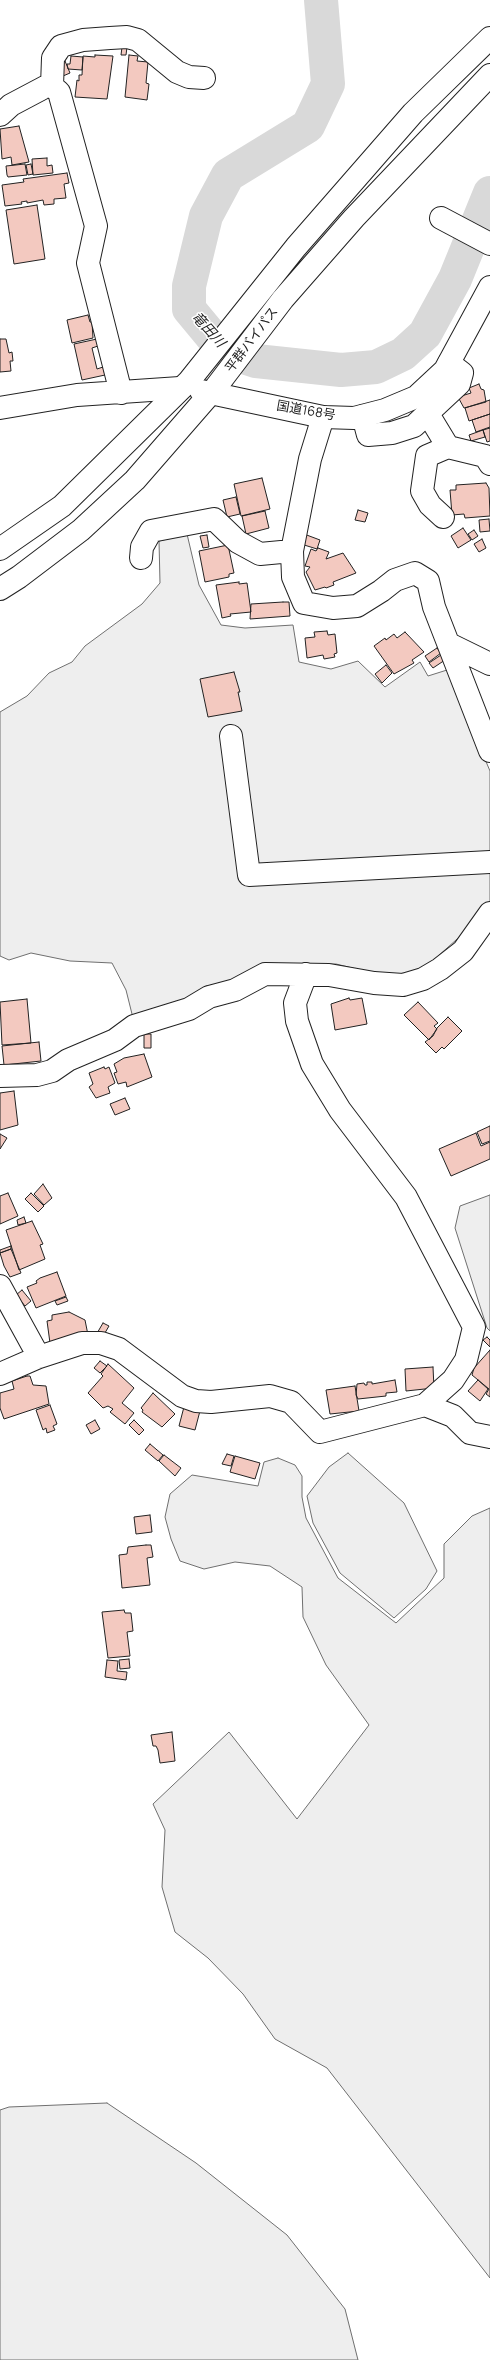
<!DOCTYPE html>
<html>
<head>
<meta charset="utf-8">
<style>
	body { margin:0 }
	canvas { display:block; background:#fff }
</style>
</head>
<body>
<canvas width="490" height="2360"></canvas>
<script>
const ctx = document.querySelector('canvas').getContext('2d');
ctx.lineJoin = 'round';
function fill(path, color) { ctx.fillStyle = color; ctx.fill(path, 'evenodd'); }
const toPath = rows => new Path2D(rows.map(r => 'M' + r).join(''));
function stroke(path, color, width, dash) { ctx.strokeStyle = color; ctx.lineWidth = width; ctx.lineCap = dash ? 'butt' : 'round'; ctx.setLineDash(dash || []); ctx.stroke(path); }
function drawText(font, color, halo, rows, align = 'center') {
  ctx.font = font + ' Manrope,"Noto Sans JP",sans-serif'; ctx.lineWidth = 3; ctx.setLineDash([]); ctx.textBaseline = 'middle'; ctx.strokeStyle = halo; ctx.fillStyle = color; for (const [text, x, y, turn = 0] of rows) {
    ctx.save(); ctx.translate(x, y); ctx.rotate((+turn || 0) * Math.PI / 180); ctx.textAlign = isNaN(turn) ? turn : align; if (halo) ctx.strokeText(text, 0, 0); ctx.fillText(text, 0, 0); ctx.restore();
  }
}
const green = toPath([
	[187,534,199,585,221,625,245,628,293,625,299,662,331,669,358,661,385,687,420,662,428,676,447,670,490,771,490,907,466,931,427,966,393,978,336,964,264,967,234,982,206,986,181,1002,133,1018,126,990,112,963,70,961,31,953,9,960,0,956,0,712,27,696,49,673,72,662,85,646,142,604,160,583,159,541,187,534],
	[490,1195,490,1331,487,1328,455,1228,460,1206,490,1195],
	[348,1453,404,1503,437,1571,426,1589,394,1618,340,1573,313,1523,307,1496,329,1467,348,1453],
	[278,1458,295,1465,302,1476,302,1497,306,1518,338,1578,396,1623,444,1578,444,1544,472,1516,490,1508,490,2278,327,2068,275,2039,243,1994,208,1958,175,1932,162,1887,165,1830,153,1804,229,1732,297,1819,369,1725,326,1665,303,1617,302,1587,270,1566,235,1562,204,1569,180,1561,171,1539,165,1517,170,1494,192,1475,258,1486,264,1462,278,1458],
	[107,2103,196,2163,287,2235,345,2309,358,2360,0,2360,0,2110,9,2107,107,2103]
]);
const river = toPath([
	[321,0,328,84,308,126,228,175,206,216,189,286,189,309,223,350,256,361,341,370,376,367,403,354,425,334,455,279,490,193]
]);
const building = toPath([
	[122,47,127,47,126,55,121,55,122,47],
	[95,55,113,56,107,99,75,97,77,80,79,81,79,75,82,75,83,56,95,57,95,55],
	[129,55,138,56,137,61,148,62,146,83,149,84,147,100,125,97,129,55],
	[71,56,83,57,82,70,68,69,67,64,70,64,71,56],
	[65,61,70,73,63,76,58,64,65,61],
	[19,126,29,162,12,165,11,157,2,159,0,129,19,126],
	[47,158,47,166,52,165,53,173,33,175,32,159,47,158],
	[25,164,27,175,8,177,7,175,6,166,25,164],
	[31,164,33,174,28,175,26,165,31,164],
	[67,173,69,183,64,184,66,198,54,199,54,204,44,205,43,200,27,203,27,201,21,202,22,204,5,206,2,185,24,182,23,179,67,173],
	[37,205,45,259,14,264,6,210,37,205],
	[88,315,90,322,92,322,93,338,72,343,67,320,88,315],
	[0,339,6,339,9,353,12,352,13,361,10,361,11,371,0,372,0,339],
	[97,339,98,346,92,348,97,369,103,367,105,375,82,380,74,344,97,339],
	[479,384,481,389,484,390,486,402,464,408,458,397,471,393,469,388,479,384],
	[490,400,490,414,469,421,465,408,490,400],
	[490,414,490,427,476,432,472,420,490,414],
	[490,428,490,441,487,442,483,430,490,428],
	[483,430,485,437,471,441,469,435,483,430],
	[262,478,270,509,241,516,234,484,262,478],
	[486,483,489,488,490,516,465,518,464,514,452,515,450,490,456,490,456,485,486,483],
	[236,497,240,514,227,517,223,500,236,497],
	[358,510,368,513,365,522,355,520,358,510],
	[265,511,269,528,246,534,242,516,265,511],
	[489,519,490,531,480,532,479,520,489,519],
	[463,528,471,540,458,548,451,536,463,528],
	[474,530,478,536,472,540,468,534,474,530],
	[304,534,320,540,317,549,301,544,304,534],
	[207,535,209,547,203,548,200,536,207,535],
	[482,539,486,548,479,552,474,544,482,539],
	[228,545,234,573,229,574,229,577,205,582,199,551,228,545],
	[318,548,329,552,326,559,343,553,356,573,333,582,334,585,326,588,325,587,315,590,306,572,310,567,305,566,311,549,316,551,318,548],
	[239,582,239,584,247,583,251,612,230,614,231,616,222,618,216,585,239,582],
	[283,602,289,602,290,616,250,619,251,604,283,602],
	[327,631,328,635,335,634,337,653,334,654,335,657,324,659,323,655,307,658,305,638,315,637,314,632,327,631],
	[405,632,424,652,412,660,414,663,394,674,374,646,385,638,386,640,394,634,397,638,405,632],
	[437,648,441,653,429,662,425,656,437,648],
	[441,655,445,660,433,668,429,663,441,655],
	[386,665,392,673,382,683,375,674,386,665],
	[234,672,240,692,238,692,242,711,208,717,200,679,234,672],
	[349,998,350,1000,362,998,367,1024,335,1030,331,1004,349,998],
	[27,999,31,1043,2,1045,0,1002,27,999],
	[418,1002,438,1023,434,1026,437,1029,429,1040,404,1015,418,1002],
	[448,1017,462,1031,444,1049,442,1047,436,1053,425,1042,433,1036,437,1028,448,1017],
	[144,1034,151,1034,151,1048,144,1048,144,1034],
	[39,1042,41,1061,4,1065,2,1046,39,1042],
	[144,1054,152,1077,127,1087,126,1082,118,1084,114,1073,117,1072,114,1064,124,1058,144,1054],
	[104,1067,105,1069,109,1067,115,1083,108,1087,110,1093,96,1098,89,1087,93,1084,89,1073,104,1067],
	[14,1091,18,1125,0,1130,0,1093,14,1091],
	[125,1098,130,1109,115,1115,110,1104,125,1098],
	[490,1126,490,1141,482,1144,477,1132,490,1126],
	[476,1133,481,1146,490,1142,490,1159,451,1176,439,1149,476,1133],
	[0,1134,7,1138,0,1149,0,1134],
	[43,1184,52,1198,44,1205,34,1194,43,1184],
	[8,1193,18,1216,0,1224,0,1196,8,1193],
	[31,1193,44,1206,38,1212,25,1199,31,1193],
	[24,1217,26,1223,18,1225,17,1220,24,1217],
	[32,1221,43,1244,40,1245,45,1259,19,1270,6,1230,32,1221],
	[11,1246,11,1249,0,1253,0,1250,11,1246],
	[11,1249,21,1273,10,1277,4,1266,0,1253,11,1249],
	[57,1272,66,1296,36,1308,27,1287,37,1283,36,1281,40,1278,57,1272],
	[22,1290,31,1301,25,1306,16,1295,22,1290],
	[66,1297,68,1301,57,1305,55,1301,66,1297],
	[69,1312,85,1320,88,1335,50,1343,47,1321,52,1320,52,1315,69,1312],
	[103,1323,109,1326,102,1338,96,1335,103,1323],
	[487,1337,490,1340,490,1347,483,1340,487,1337],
	[490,1350,490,1397,486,1394,489,1389,472,1375,474,1368,490,1350],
	[100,1361,107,1366,100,1373,94,1368,100,1361],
	[108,1364,134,1388,122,1403,134,1413,125,1424,110,1412,113,1409,108,1406,103,1408,88,1393,103,1376,101,1374,108,1364],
	[433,1367,434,1388,406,1391,405,1369,433,1367],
	[27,1376,30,1376,33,1385,46,1386,49,1404,4,1419,0,1408,0,1393,14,1389,12,1381,27,1376],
	[395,1380,397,1392,386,1393,386,1396,358,1399,356,1395,357,1384,364,1383,365,1385,367,1385,367,1382,372,1382,372,1384,395,1380],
	[478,1380,488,1389,480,1401,468,1391,478,1380],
	[355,1386,359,1411,330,1414,326,1390,355,1386],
	[153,1393,175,1414,162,1427,142,1412,143,1410,141,1408,153,1393],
	[185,1403,201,1407,195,1430,179,1426,185,1403],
	[50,1405,57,1424,53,1426,55,1430,47,1433,46,1428,43,1430,36,1410,50,1405],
	[95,1420,100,1429,91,1434,86,1425,95,1420],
	[134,1420,144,1430,139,1435,129,1425,134,1420],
	[150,1444,163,1455,158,1461,145,1450,150,1444],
	[227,1454,234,1456,231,1466,222,1464,227,1454],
	[164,1455,181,1468,175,1476,159,1461,164,1455],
	[235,1456,260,1463,255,1479,230,1472,235,1456],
	[150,1515,152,1532,136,1534,134,1517,150,1515],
	[146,1545,151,1545,153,1557,147,1558,150,1585,122,1588,119,1555,127,1554,128,1547,146,1545],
	[124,1610,125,1613,131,1613,133,1631,127,1632,130,1656,108,1658,102,1612,124,1610],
	[129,1659,130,1668,120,1669,119,1660,129,1659],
	[107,1660,118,1661,117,1671,127,1672,126,1680,105,1677,107,1660],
	[172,1732,175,1761,160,1763,158,1750,156,1746,153,1746,151,1735,172,1732]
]);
const minor = toPath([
	[52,86,53,58,61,46,83,40,110,38,127,37,138,40,177,72,189,77,204,78],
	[0,115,11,105,45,87,52,86,59,92,96,226,88,263,121,393],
	[441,218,490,244],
	[0,408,77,395,180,388],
	[428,414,448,447,485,456,490,464],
	[363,416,368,435,392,433,414,426,459,384,462,373,449,363],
	[323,417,310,459,292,551,293,577,304,603,333,608,357,606,381,591,395,580,415,573,428,581,434,607,490,751],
	[443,517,430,505,422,491,427,456,448,447],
	[141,558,142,547,151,531,214,519,238,542,260,554,292,551],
	[449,644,490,664],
	[231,736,249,875,490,862],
	[0,1076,37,1075,52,1071,68,1060,115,1040,134,1026,189,1009,209,997,235,990,265,974,329,975,374,983,403,985,423,979,440,969,463,951,490,913],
	[0,1286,39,1357],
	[0,1374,39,1357,82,1343,101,1343,119,1349,182,1396,196,1401,211,1402,270,1396,291,1402,320,1432,425,1405,453,1380,466,1360,474,1327,406,1197,340,1110,312,1064,297,1021,295,1003,306,974],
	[425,1405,453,1416,470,1433,490,1437]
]);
const highway = toPath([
	[201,391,323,417,354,418,385,410,416,397,445,370,490,287],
	[0,549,62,506,189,381,296,247,413,113,490,38],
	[0,589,19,577,81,530,135,480,216,387,283,299,354,218,490,75]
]);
const streetNames = [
	["平群バイパス",252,340,-53],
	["国道168号",306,411,10]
];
const waterNames = [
	["竜田川",208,330,48]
];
fill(green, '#eee');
stroke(green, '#6f6f6f', 1);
stroke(river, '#d9d9d9', 34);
fill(building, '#f3c9c0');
stroke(building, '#222', 1);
stroke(minor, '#222', 24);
stroke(highway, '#222', 24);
stroke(minor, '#fff', 22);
stroke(highway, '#fff', 22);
drawText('13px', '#222', '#fff', streetNames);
drawText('italic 14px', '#222', '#fff', waterNames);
</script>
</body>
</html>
